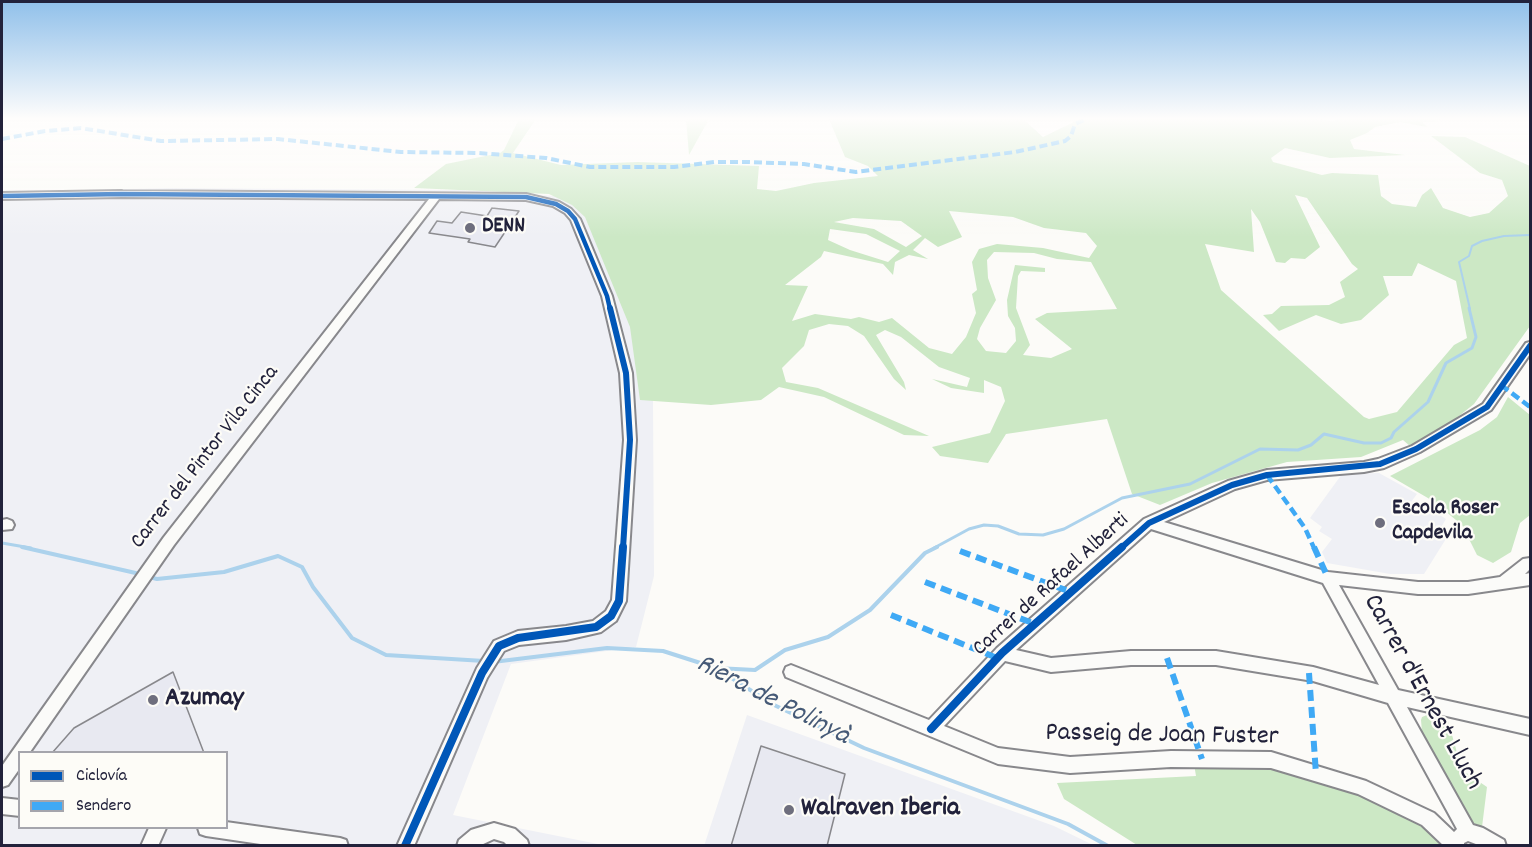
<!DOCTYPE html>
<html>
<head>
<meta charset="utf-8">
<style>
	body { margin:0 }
	#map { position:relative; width:1532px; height:847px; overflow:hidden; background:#fcfbf8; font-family:Dekko,sans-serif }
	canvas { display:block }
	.frame { position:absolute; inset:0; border:3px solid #22223b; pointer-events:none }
	.legend { position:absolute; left:18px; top:751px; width:210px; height:78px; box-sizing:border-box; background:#fdfcf7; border:2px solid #a5a5ac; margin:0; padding:8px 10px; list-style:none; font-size:18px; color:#22223b }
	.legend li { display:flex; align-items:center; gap:12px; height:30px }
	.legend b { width:30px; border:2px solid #a5a5ac }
</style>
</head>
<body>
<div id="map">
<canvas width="1532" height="847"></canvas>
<div class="frame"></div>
<ul class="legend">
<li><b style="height:8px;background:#0057b8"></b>Ciclovía</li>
<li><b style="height:8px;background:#3fa9f5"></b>Sendero</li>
</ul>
</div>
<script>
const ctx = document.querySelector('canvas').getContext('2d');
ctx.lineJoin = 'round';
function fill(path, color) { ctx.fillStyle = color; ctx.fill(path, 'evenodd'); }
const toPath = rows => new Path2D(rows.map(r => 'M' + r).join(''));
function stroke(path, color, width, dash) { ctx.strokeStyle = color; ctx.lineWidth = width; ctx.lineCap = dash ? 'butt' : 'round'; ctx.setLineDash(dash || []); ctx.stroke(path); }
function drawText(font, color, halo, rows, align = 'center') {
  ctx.font = font + ' Dekko,sans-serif'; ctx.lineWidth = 4.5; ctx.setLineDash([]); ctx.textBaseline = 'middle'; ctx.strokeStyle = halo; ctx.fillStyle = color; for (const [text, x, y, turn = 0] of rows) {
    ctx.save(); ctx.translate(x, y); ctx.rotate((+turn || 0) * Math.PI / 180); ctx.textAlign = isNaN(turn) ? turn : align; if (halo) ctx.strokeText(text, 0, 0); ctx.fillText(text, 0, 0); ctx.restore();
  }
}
const built = toPath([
	[170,188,462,190,570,197,599,213,653,400,654,576,636,647,511,664,453,815,603,845,2,845,2,192],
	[20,752,226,752,226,828,20,828],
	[1379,473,1417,494,1411,502,1428,514,1431,509,1446,519,1440,529,1449,534,1424,574,1390,574,1327,563,1322,552,1332,539,1319,531,1322,527,1310,518,1342,474],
	[747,715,1054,826,1093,845,704,846]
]);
const green = toPath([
	[519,119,536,119,513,153,561,165,637,162,759,166,757,189,776,191,814,183,878,176,868,166,845,157,829,119,1023,119,1043,137,1080,119,1315,119,1334,121,1337,119,1442,119,1433,122,1422,122,1427,127,1400,122,1375,127,1367,133,1350,140,1354,149,1405,155,1330,158,1285,148,1271,158,1273,162,1322,175,1332,173,1378,175,1381,196,1392,204,1416,207,1422,195,1431,188,1443,208,1470,217,1489,213,1508,196,1502,180,1480,173,1431,136,1465,137,1530,166,1530,326,1474,404,1449,424,1411,447,1403,440,1361,457,1287,462,1212,483,1160,505,1132,494,1107,419,1006,434,988,463,940,456,932,447,990,433,1005,401,1001,387,984,380,984,393,951,388,932,379,967,387,970,378,939,367,901,337,885,330,876,335,904,382,906,390,894,379,864,336,848,326,829,324,809,330,804,346,782,368,786,382,818,388,929,436,904,435,824,397,779,387,761,400,711,405,640,400,630,327,585,217,572,205,549,194,414,188,446,164,500,153,504,150],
	[1295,195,1307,198,1352,264,1358,269,1340,282,1345,297,1329,305,1281,306,1272,314,1263,315,1279,331,1316,315,1341,324,1361,320,1389,295,1383,276,1412,276,1418,263,1456,281,1467,338,1454,345,1397,412,1369,419,1364,417,1221,290,1205,244,1254,252,1251,209,1260,222,1276,262,1285,263,1291,258,1305,259,1320,247],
	[949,211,1013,217,1044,228,1086,233,1097,246,1089,258,1043,248,997,244,979,249,972,262,977,290,972,294,976,313,966,337,952,354,929,348,892,318,879,322,859,317,851,319,815,314,792,321,808,286,785,285,821,257,824,251,883,264,893,275,895,262,909,255,928,259,913,250,925,238,938,247,962,237],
	[853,218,901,221,922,236,906,247,874,229,834,222],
	[830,229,866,234,900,251,888,262,850,250,828,240],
	[994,252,1034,253,1057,259,1091,262,1117,309,1047,313,1035,319,1072,349,1051,358,1023,355,1030,345,1016,308,1018,276,1021,271,1045,272,1045,268,1015,265,1007,300,1008,316,1015,328,1016,341,1006,353,986,351,977,339,980,328,996,300,988,278,987,260],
	[686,119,709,119,689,155],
	[1508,397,1530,415,1530,515,1520,523,1511,552,1493,563,1477,555,1462,525,1433,501,1390,476,1480,430,1497,417],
	[1427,715,1448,721,1462,770,1487,787,1482,827,1473,823,1422,732,1421,720,1422,717],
	[1194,764,1272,764,1360,792,1425,823,1448,845,1137,845,1064,799,1057,783,1196,776]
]);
const streamFar2 = toPath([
	[1470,309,1459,262,1469,256,1472,246,1482,241,1504,236,1530,235]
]);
const streamFar1 = toPath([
	[2,543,31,548],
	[934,548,969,529,984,525,998,526,1019,534,1043,535,1064,529,1122,498,1190,484,1260,449,1298,450,1311,445,1324,434,1364,443,1381,443,1391,438,1394,432,1428,402,1446,363,1472,348,1476,337,1469,308]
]);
const stream = toPath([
	[22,547,140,574],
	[149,577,157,579,224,572,278,556,302,567,313,587,352,638,386,655,484,661],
	[493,662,607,648,663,651,716,668,772,704,864,748,1068,824,1108,846],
	[716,668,755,670,785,650,828,637,870,610,925,553,937,547]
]);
const building = toPath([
	[492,208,519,211,495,247,468,242,470,239,429,233,437,221,452,223,461,212,487,216,492,208],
	[173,672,204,753,52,753,74,728,173,672],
	[761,746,845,774,827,846,731,846,761,746]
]);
const minor = toPath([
	[122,191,526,194,559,202,571,209,580,219,612,296,632,373,636,440,626,601,616,621,601,632,566,640,519,645,504,651,487,678,414,846,397,846,477,668,494,641,518,631,566,626,593,621,606,611,612,600,624,440,620,373,602,296,571,220,565,213,553,206,526,200,439,199,174,545,30,752,20,752,20,768,8,785,2,787,2,766,164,537,429,199,122,197,2,199,2,193,122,191],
	[1530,342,1530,354,1491,410,1420,452,1384,468,1364,472,1267,480,1235,489,1164,522,1328,572,1418,582,1468,582,1500,577,1523,559,1530,558,1530,569,1525,574,1530,573,1530,585,1468,594,1418,594,1339,585,1398,690,1530,719,1530,735,1407,707,1473,825,1483,828,1504,840,1506,846,1481,846,1468,841,1464,843,1464,846,1444,846,1422,825,1358,794,1271,768,1171,767,1070,773,998,764,786,677,784,672,786,667,791,665,929,720,997,648,1144,519,1228,481,1267,470,1364,462,1378,459,1412,446,1483,404,1526,343,1530,342],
	[1151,529,1323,583,1379,685,1313,667,1216,651,1131,651,1051,658,1016,650,1151,529],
	[1005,661,1051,672,1131,665,1216,665,1313,681,1388,703,1457,829,1454,832,1434,813,1366,781,1271,752,1171,751,1070,757,998,748,944,726,1005,661],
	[7,519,12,521,14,525,12,529,2,530,2,520,7,519],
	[2,798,20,800,20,816,2,814,2,798],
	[226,822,340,838,346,840,348,846,274,846,206,836,200,834,198,828,226,828,226,822],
	[494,823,515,829,527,840,529,846,508,846,504,842,494,839,479,846,457,846,459,840,471,830,494,823],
	[149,828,166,828,158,846,141,846,149,828]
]);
const quietFar2 = toPath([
	[2,139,45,131,81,128,161,141,278,139,401,152,478,153,546,158,590,167,674,167,714,162,747,162,804,164,856,172,1015,152,1065,141,1071,136,1075,124,1086,119]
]);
const quietFar1 = toPath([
	[1501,385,1530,407],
	[1267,475,1305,528,1314,548]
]);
const quiet = toPath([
	[1314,547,1328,578],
	[960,551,1071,592],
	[925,582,1035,624],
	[891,615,997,658],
	[1167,658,1202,759],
	[1309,673,1316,774]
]);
const cyclewayFar2 = toPath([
	[2,196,122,194,526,197,556,204,568,211,575,219,607,296,610,309]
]);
const cyclewayFar1 = toPath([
	[610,308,626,373,630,440,623,548],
	[1121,548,1149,523,1232,485,1267,475,1380,464,1416,449,1487,407,1530,346]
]);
const cycleway = toPath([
	[931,729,1002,653,1122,547],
	[405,846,482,673,499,646,518,638,596,627,611,616,619,601,623,547]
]);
const markers = [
	[470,228,6,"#6e6e7d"],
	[1380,523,6,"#6e6e7d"],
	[153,700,6,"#6e6e7d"],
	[789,810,6,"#6e6e7d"]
];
const poiNames = [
	["DENN",482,228],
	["Escola Roser",1392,510],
	["Capdevila",1392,535]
];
const streetNames = [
	["Carrer del Pintor Vila Cinca",206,458,-52],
	["Carrer de Rafael Alberti",1052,586,-42]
];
const nearStreetnames = [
	["Carrer d'Ernest Lluch",1421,693,61],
	["Passeig de Joan Fuster",1162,737,1]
];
const nearPoinames = [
	["Azumay",165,700],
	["Walraven Iberia",801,810]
];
const nearWaternames = [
	["Riera de Polinyà",772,702,27]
];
fill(built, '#eff0f5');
fill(green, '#cce8c5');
stroke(streamFar2, '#acd2ec', 2);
stroke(streamFar1, '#acd2ec', 3);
stroke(stream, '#acd2ec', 4);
fill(building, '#e8e9f1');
stroke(building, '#88888c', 1.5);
stroke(minor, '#88888c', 4);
fill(minor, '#fbfbf9');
stroke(quietFar2, '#3fa9f5', 4, [8, 4]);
stroke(quietFar1, '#3fa9f5', 4.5, [9, 4.5]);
stroke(quiet, '#3fa9f5', 6, [11, 6]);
stroke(cyclewayFar2, '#0057b8', 4.5);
stroke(cyclewayFar1, '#0057b8', 6);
stroke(cycleway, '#0057b8', 8);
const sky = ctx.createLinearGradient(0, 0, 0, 237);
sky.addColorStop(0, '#90c0ea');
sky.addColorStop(0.5, '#fefdfc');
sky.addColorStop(1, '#fefdfc00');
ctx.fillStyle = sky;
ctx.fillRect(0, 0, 1532, 237);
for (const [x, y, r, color] of markers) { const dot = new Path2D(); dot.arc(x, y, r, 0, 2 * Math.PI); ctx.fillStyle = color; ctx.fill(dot); stroke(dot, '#fdfcf7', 2); }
drawText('bold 22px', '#22223b', '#fdfcf7', poiNames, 'left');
drawText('22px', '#22223b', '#fdfcf7', streetNames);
drawText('27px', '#22223b', '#fdfcf7', nearStreetnames);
drawText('bold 27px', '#22223b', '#fdfcf7', nearPoinames, 'left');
drawText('italic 28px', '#465a77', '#fdfcf7', nearWaternames);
</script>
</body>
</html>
